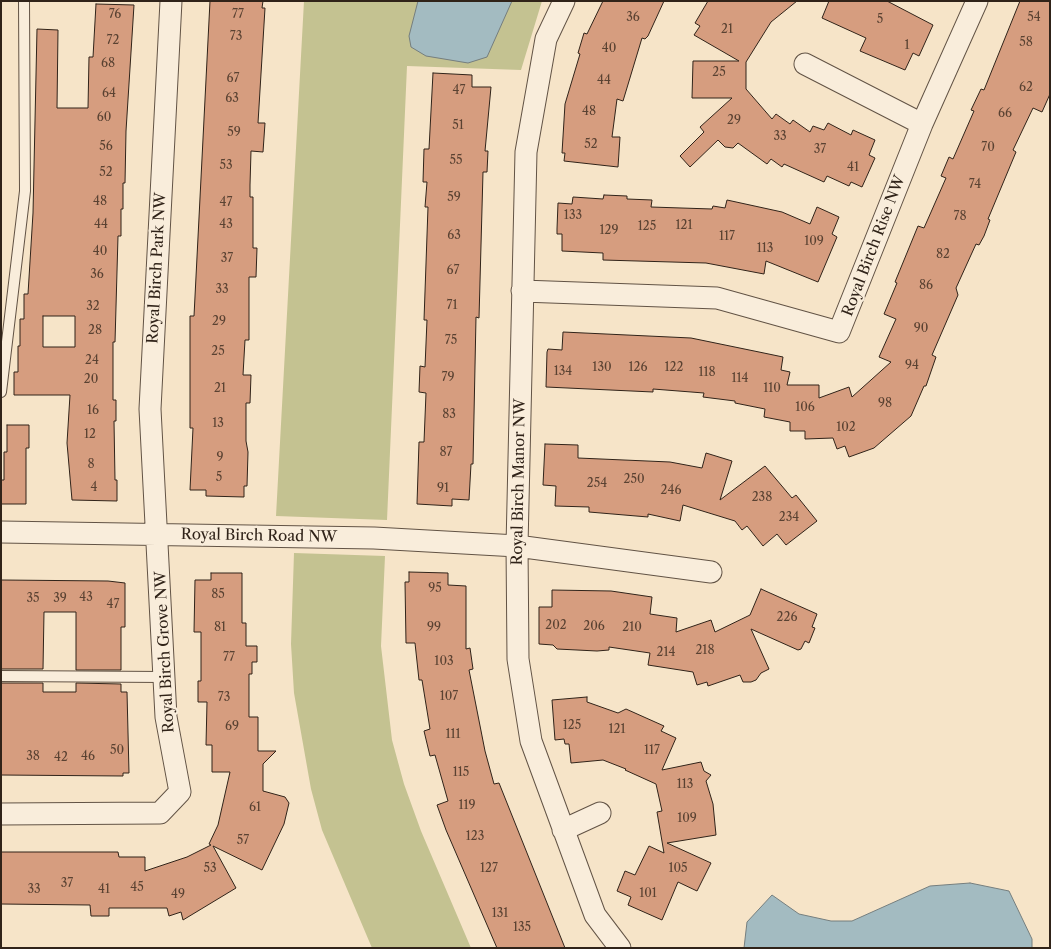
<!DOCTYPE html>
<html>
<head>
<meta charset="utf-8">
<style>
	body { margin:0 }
	#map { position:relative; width:1051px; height:949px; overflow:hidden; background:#f6e4c8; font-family:"Libre Caslon Text",serif }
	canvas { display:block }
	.frame { position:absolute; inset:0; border:2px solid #302319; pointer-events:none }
</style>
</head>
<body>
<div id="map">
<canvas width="1051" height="949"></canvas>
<div class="frame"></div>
</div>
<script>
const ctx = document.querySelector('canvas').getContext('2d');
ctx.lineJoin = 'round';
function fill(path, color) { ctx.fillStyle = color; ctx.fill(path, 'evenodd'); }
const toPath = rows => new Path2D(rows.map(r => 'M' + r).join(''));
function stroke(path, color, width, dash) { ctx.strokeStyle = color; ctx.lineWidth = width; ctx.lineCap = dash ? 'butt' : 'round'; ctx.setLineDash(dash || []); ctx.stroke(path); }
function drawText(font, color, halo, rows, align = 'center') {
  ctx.font = font + ' "Libre Caslon Text",serif'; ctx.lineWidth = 4.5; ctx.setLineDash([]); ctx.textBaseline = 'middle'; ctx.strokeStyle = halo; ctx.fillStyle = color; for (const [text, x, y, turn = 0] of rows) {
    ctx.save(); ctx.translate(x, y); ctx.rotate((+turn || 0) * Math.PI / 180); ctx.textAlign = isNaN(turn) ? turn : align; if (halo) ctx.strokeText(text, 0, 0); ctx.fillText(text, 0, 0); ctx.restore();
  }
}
const green = toPath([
	[304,1,542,1,521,70,407,66,387,520,276,516],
	[294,553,385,556,381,646,392,740,404,784,421,831,471,948,372,948,322,830,311,789,294,693,291,644]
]);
const water = toPath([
	[418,1,512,1,487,57,468,63,426,56,411,47,409,36,418,1],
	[970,883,1009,891,1032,939,1032,948,744,948,747,922,772,895,799,914,831,921,852,921,930,886,970,883]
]);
const building = toPath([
	[210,1,263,1,262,8,265,8,258,123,265,123,263,152,251,151,250,185,250,197,253,197,253,248,257,248,256,277,249,277,249,340,245,340,243,375,251,375,250,403,246,403,246,441,248,452,247,486,244,486,244,497,206,496,206,490,190,490,193,428,190,428,190,316,194,316,210,1],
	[603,1,664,1,648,36,645,39,642,38,623,101,617,99,612,137,620,137,618,167,564,161,565,153,562,153,565,104,580,54,578,53,584,33,587,34,603,1],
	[708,1,797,1,771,22,746,62,746,89,772,119,776,114,790,124,793,120,810,132,813,126,824,130,828,123,851,135,853,130,875,140,869,155,875,158,862,187,851,182,849,186,827,176,824,182,784,164,782,167,771,159,767,164,738,143,733,148,725,147,718,140,690,167,680,156,704,132,700,127,732,98,692,98,693,61,739,61,694,35,700,26,695,23,708,1],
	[829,1,887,1,933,25,919,56,913,53,905,70,860,51,866,38,822,18,829,1],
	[1020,1,1050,1,1050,94,1042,112,1033,108,1013,150,1016,152,988,219,990,220,984,236,979,245,976,244,956,288,958,295,932,355,936,357,926,386,924,386,911,416,874,448,849,457,845,446,837,449,833,438,805,439,805,431,790,431,790,422,764,417,765,409,735,403,735,401,703,397,704,393,653,389,653,392,546,387,547,352,548,349,562,350,563,332,691,338,759,352,783,357,781,370,790,372,787,385,819,385,819,398,849,387,852,397,891,362,879,357,896,319,884,314,897,283,895,282,918,226,924,228,946,178,941,176,949,157,953,159,974,111,971,110,981,89,984,90,1020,1],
	[96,4,134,5,126,131,125,183,123,183,123,209,121,209,121,236,118,236,115,342,113,342,113,400,116,400,116,421,114,421,115,480,117,480,117,501,72,500,67,443,70,395,14,395,14,372,18,372,18,346,20,346,20,319,24,319,24,294,28,294,33,213,37,29,58,30,57,108,88,108,89,57,93,57,96,4],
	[43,316,75,316,75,347,43,347,43,316],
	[433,73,472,75,472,87,491,87,485,151,488,151,487,172,483,172,479,318,476,317,473,464,471,464,469,500,452,499,452,506,417,504,419,442,424,442,426,393,419,392,420,366,425,367,427,320,424,320,428,207,425,207,427,182,423,182,424,149,429,149,433,73],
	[604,195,627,196,627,199,652,200,651,207,712,209,713,206,725,208,727,200,782,212,810,224,817,207,839,217,832,234,837,237,818,282,766,261,764,274,706,263,603,260,603,253,562,251,562,234,557,234,557,229,558,203,572,204,573,197,603,199,604,195],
	[7,425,29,425,29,448,26,448,26,504,1,504,1,480,4,480,4,452,7,452,7,425],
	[545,444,578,445,578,458,670,462,702,468,706,453,732,461,720,500,765,466,792,498,796,495,817,521,786,545,777,534,763,546,747,526,742,530,735,521,683,505,680,521,648,514,648,517,589,512,589,507,555,506,556,486,543,485,545,444],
	[409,572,448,573,448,585,466,586,466,649,470,648,473,669,469,670,485,751,494,784,499,783,565,948,497,948,446,830,437,805,448,801,435,755,430,756,424,731,430,729,422,680,419,680,415,643,406,643,405,582,409,582,409,572],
	[211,573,242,573,242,623,246,623,246,646,257,646,257,662,252,662,252,674,249,674,249,717,258,717,258,751,276,751,263,764,263,791,285,797,289,803,284,824,262,870,213,846,236,888,183,920,181,912,169,916,167,908,109,908,109,916,91,916,90,905,1,904,1,852,118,852,119,857,145,857,145,871,187,857,211,845,209,844,218,825,230,772,212,772,212,745,206,745,207,702,198,702,198,681,201,681,201,632,194,632,195,580,211,580,211,573],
	[1,580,108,581,125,583,125,627,121,627,121,670,76,670,76,612,44,612,43,669,1,669,1,580],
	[761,589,817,614,812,627,815,628,809,643,805,641,801,649,798,650,751,629,769,669,761,673,756,680,751,682,743,682,740,675,708,686,707,682,697,685,693,672,648,665,650,653,609,647,609,650,597,651,557,649,553,645,539,644,539,607,552,607,552,590,611,591,652,597,650,614,677,618,676,632,711,620,715,632,750,615,761,589],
	[1,683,43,683,43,692,76,692,76,683,121,684,121,692,127,692,129,773,123,773,123,776,1,775,1,683],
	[587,697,587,702,618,713,626,709,664,726,661,731,676,738,662,770,701,762,704,771,711,775,706,781,713,804,716,835,667,843,711,863,697,891,678,882,662,920,628,905,631,897,617,891,625,871,635,875,649,846,664,853,657,812,662,811,656,784,625,770,626,769,603,760,571,763,569,744,565,744,564,739,555,740,552,700,587,697]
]);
const service = toPath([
	[1,392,25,191,24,1],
	[1,676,164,677]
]);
const minor = toPath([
	[564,1,546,39,526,152,517,546,518,659,531,741,595,915,620,948],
	[805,64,922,124],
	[522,291,717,298,839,332,922,124,977,1],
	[1,532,374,538,517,546,711,572],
	[1,814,160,813,180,792,166,717,150,409,171,1],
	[563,830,600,813]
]);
const numberNames = [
	["76",115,15],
	["77",238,15],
	["36",633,18],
	["54",1034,18],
	["5",880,20],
	["21",727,30],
	["73",236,37],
	["72",113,41],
	["58",1026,43],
	["1",907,46],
	["40",609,49],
	["68",108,64],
	["25",719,73],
	["67",233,79],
	["44",604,81],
	["62",1026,88],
	["47",459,91],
	["64",109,94],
	["63",232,99],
	["48",589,112],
	["66",1005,114],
	["60",104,118],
	["29",734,121],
	["51",458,126],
	["59",234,133],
	["33",780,137],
	["52",591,145],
	["56",106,147],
	["70",988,148],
	["37",820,150],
	["55",456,161],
	["53",226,166],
	["41",853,168],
	["52",106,173],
	["74",975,185],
	["59",454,198],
	["48",100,202],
	["47",226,203],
	["133",573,216],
	["78",960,217],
	["44",101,225],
	["43",226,225],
	["121",684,226],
	["125",647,227],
	["129",609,231],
	["63",454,236],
	["117",727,237],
	["109",814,242],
	["113",765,249],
	["40",100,252],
	["82",943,255],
	["37",227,259],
	["67",453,271],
	["36",97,275],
	["86",926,286],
	["33",222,290],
	["71",452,306],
	["32",93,307],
	["29",219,322],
	["90",921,329],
	["28",95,331],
	["75",451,341],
	["25",218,352],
	["24",92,361],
	["94",912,366],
	["130",602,368],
	["126",638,368],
	["122",674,368],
	["134",563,372],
	["118",707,373],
	["79",448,378],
	["114",740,379],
	["20",91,380],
	["21",220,389],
	["110",772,389],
	["98",885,404],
	["106",805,408],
	["16",93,411],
	["83",449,415],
	["13",218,424],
	["102",846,428],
	["12",90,435],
	["87",446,453],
	["9",220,458],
	["8",91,465],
	["5",219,478],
	["250",634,480],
	["254",597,484],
	["4",94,488],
	["91",443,489],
	["246",671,491],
	["238",762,498],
	["234",789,518],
	["95",435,589],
	["85",218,595],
	["43",86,598],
	["35",33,599],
	["39",60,599],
	["47",113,605],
	["226",787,618],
	["202",556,626],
	["206",594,627],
	["81",220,628],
	["99",434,628],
	["210",632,628],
	["218",705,651],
	["214",666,653],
	["77",229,658],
	["103",444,662],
	["107",449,697],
	["73",224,698],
	["125",572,726],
	["69",232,727],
	["121",617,730],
	["111",453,735],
	["50",117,751],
	["117",652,751],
	["38",33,757],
	["46",88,757],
	["42",61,758],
	["115",461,773],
	["113",685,785],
	["119",467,806],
	["61",255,808],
	["109",687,819],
	["123",475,837],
	["57",243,841],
	["53",210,869],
	["127",489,869],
	["105",678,869],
	["37",67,884],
	["45",137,888],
	["33",34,890],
	["41",104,890],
	["101",648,894],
	["49",178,895],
	["131",500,914],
	["135",522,928]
];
const streetNames = [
	["Royal Birch Rise NW",874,246,-69],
	["Royal Birch Park NW",157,268,-87],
	["Royal Birch Manor NW",519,482,-89],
	["Royal Birch Road NW",259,536,1],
	["Royal Birch Grove NW",165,652,-93]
];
fill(green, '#c4c291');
fill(water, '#a3bbc1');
stroke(water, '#757e7e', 1);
fill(building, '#d69d7f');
stroke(building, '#302319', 1);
stroke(service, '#625345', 12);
stroke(minor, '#625345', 23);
stroke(service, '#f9eddb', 10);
stroke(minor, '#f9eddb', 21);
drawText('12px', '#5a4232', null, numberNames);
drawText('15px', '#302319', '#f9eddb', streetNames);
</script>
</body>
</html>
